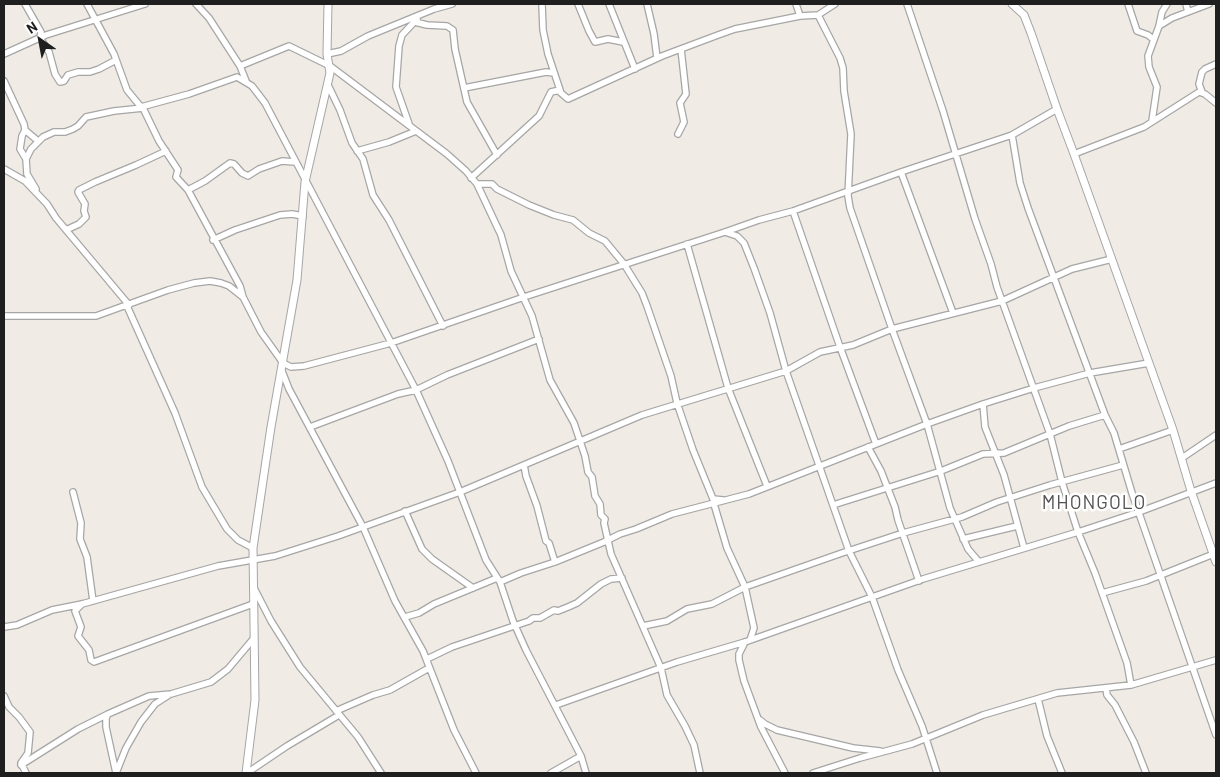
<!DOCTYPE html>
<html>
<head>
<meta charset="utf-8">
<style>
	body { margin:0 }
	#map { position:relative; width:1220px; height:777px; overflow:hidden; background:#f0ebe4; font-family:Barlow,sans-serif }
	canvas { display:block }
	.frame { position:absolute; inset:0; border:5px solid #1f1f1f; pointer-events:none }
	.north { position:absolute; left:15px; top:15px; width:50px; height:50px; -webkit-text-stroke:4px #fff; paint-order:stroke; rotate:327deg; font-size:14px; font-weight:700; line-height:20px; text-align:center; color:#1f1f1f }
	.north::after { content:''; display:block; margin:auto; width:18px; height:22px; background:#1f1f1f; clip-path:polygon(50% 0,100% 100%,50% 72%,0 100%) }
</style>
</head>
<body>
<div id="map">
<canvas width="1220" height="777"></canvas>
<div class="frame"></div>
<div class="north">N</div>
</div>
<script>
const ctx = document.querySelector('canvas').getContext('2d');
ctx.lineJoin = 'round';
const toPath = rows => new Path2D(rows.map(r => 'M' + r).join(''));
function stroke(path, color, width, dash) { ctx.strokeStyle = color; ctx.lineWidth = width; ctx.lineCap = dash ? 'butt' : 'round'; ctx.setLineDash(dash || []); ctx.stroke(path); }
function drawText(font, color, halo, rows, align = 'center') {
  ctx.font = font + ' Barlow,sans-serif'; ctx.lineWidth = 5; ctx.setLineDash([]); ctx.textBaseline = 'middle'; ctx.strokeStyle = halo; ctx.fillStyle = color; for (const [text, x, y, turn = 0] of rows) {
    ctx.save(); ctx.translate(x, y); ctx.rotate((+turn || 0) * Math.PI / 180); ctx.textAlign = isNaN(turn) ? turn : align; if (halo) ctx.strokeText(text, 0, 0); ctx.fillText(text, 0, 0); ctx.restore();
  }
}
const minor = toPath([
	[25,4,41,32,40,38,49,52,55,74,60,82,64,81,68,75,78,72,90,72,99,69,116,60],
	[87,4,114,54,127,90,141,107,189,94,237,77,252,86,265,103,416,390,448,461,486,560,500,582,513,621,526,650,581,756,586,773],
	[196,4,209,18,240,66,246,81],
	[542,4,543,30,548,54,561,93,568,99,662,56,718,35,735,29,800,16,818,15,835,4],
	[578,4,589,31,595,42,608,39,623,42],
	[609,4,635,69],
	[647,4,654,34,657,58],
	[796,4,800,16],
	[907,4,943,111,975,219,991,264,997,287,1050,434,1062,482,1078,532,1095,573,1127,663,1131,685],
	[1128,4,1137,31,1148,35,1154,40],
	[1186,4,1188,12],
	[818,15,840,58,843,68,844,91,851,134,848,196,850,208,892,329,927,424,950,508,968,549,979,562],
	[415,22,427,25,447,26,453,30,455,49,467,102,497,155],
	[1159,26,1172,18,1209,4],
	[4,54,46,35,145,4],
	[327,54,341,51,368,36,434,9,452,4],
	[240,66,289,46,330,66,447,154,466,171,477,184,501,235,511,271,532,316,550,380,574,423,585,456,588,472,592,477,595,496,600,504,601,515,605,519,604,523,611,554,661,668,667,695,685,726,694,745,700,773],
	[4,81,24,124,25,130,22,136,20,149,26,159,27,174,36,189],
	[328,85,340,110,352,143,363,159,373,195,389,220,443,326],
	[464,88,546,72,554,73],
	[1202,92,1199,84,1202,72,1205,69,1216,64],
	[143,108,159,141,178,170,176,177,188,190,240,286,243,297],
	[1152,121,1157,87,1149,67,1148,56,1159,26,1162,12,1167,4],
	[409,124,396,87,399,46,402,35,417,19],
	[25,130,38,141],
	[678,134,684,122,680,103,686,94,681,49],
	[1012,135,1020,183,1028,208,1105,415,1114,433,1132,493,1216,735],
	[357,151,389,142,416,131],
	[1074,154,1144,127,1199,92,1205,94,1216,103],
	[26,159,31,149,43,137,54,132,65,132,73,129,78,126,86,117,114,111,143,108,141,107],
	[4,169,25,181,47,204,56,218,129,305],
	[901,172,953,313],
	[471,178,539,116,551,92,560,90],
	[477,184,492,184,497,189,529,205,554,215,573,220,589,233,605,241,624,264,642,293,647,306,671,376,677,403,693,450,713,499,723,500],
	[188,190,205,181,230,163,234,164,242,173,248,176,259,169,282,161,295,162],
	[793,211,840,347,876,444],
	[66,230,79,224,86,217,84,211,85,204,78,192,79,190,95,182,136,165,166,151],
	[725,232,737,236,744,243,754,268,770,313,786,371,849,551,872,597,898,670,922,726,937,773],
	[213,240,235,230,280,215,292,214,303,216],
	[687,244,728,388,767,486],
	[127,306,175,413,202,487,227,529,238,540,253,548],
	[4,316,96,316,168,290,194,283,210,281,221,283,229,286,243,297,261,332,283,363,291,367,304,366,391,343,524,297,725,232,759,220,793,211,901,172,1012,135,1057,109],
	[282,371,289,389,363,527,395,601,423,651,454,730,476,773],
	[983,404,985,427,1004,475,1024,548],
	[310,427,398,394,416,390,447,375,539,339],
	[868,447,881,471,895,507,898,520,919,581],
	[1119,449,1173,430],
	[1182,458,1216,435],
	[524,465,526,476,537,506,546,541,549,543,555,562],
	[73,492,81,523,80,539,87,557,93,601],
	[714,504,727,548,745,587,754,628,750,640],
	[833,505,941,471,983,454,1004,453,1069,426,1105,415],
	[405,511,422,549,432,559,473,588],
	[963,539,1017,526],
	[500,582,521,573,555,562,604,542,620,534,636,529,672,514,749,494,927,424,983,404,1034,388,1090,373,1149,363],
	[254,588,271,621,300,667,358,737,381,773],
	[1102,593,1146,581,1216,553],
	[82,604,75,611,81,627,78,636,89,650,91,660,94,662,253,604],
	[405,617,419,613,434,604,497,578],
	[643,626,667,621,687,609,712,604,745,587,842,553,903,533,962,517,997,502,1050,485,1123,465],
	[4,627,17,625,52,610,82,604,218,566,275,556,338,536,460,492,642,415,786,371,820,352,853,345,892,329,1002,301,1072,269,1112,259],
	[745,642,739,654,739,660,744,681,761,727,785,773],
	[427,659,452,647,529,621,533,618,540,618,554,610,558,611,568,607,577,603,601,584,611,579,622,578],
	[1106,688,1107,695,1115,705,1134,742,1146,773],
	[4,696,9,707,19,717,30,732,28,753,21,763,26,773],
	[1038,699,1047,736,1062,773],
	[556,705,677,662,745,642,923,579,1078,532,1139,512,1216,483],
	[336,711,373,695,390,690,429,668],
	[760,720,765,724,777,730,853,748,880,751],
	[21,765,78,729,108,714],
	[116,773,106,727,106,718,108,714,149,696,171,694,211,682,228,669,254,638],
	[116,773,126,748,141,722,155,704,169,695],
	[247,773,287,746,339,715],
	[551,773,581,756],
	[813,773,860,758,912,744,983,715,1057,693,1131,685,1216,660]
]);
const tertiary = toPath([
	[1012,4,1024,15,1031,33,1057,109,1074,154,1173,430,1191,491,1216,562],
	[246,773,255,700,253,548,271,427,297,280,305,182,330,73,327,54,328,4]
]);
const quarterNames = [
	["MHONGOLO",1094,503]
];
stroke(minor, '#a6a6a6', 8);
stroke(tertiary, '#a6a6a6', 9);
stroke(minor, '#fff', 5.5);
stroke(tertiary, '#fff', 7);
ctx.letterSpacing = '1px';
drawText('19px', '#525252', '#fff', quarterNames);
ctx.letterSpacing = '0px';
</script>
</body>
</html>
